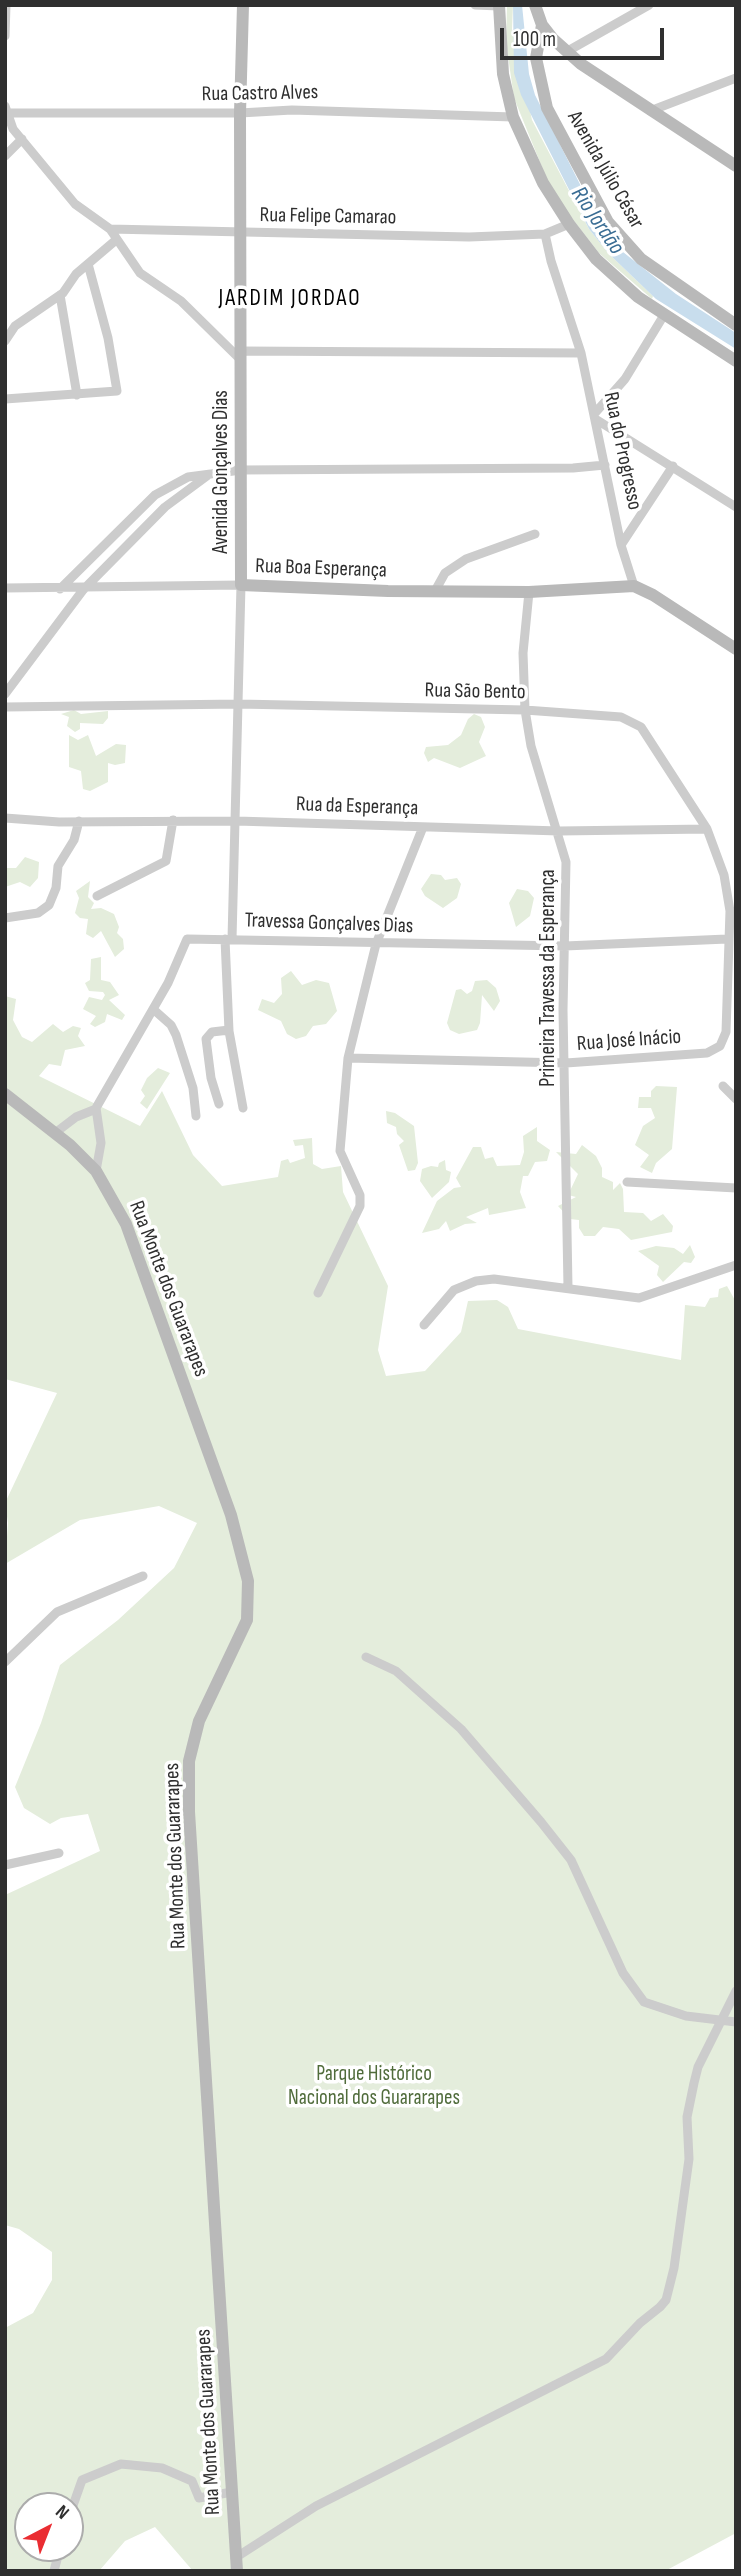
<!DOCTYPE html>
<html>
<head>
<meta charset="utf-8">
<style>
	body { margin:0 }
	#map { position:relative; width:741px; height:2576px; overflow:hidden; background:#fff; font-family:"Sofia Sans Condensed",sans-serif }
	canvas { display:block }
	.frame { position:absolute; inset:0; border:7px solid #2f2f2f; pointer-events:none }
	.north { position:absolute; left:14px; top:2492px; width:70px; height:70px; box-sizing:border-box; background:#fff; border:2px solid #acacac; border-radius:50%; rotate:42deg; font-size:19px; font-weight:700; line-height:28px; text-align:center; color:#2f2f2f }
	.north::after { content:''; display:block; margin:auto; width:24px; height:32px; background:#ea2d32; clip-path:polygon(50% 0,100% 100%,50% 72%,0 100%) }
	.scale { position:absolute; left:500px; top:28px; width:164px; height:32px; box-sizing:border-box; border:4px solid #2f2f2f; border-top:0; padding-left:9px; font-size:21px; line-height:24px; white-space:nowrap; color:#2f2f2f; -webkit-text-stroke:5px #fff; paint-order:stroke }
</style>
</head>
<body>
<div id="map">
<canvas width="741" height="2576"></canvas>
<div class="frame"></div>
<div class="north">N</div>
<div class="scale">100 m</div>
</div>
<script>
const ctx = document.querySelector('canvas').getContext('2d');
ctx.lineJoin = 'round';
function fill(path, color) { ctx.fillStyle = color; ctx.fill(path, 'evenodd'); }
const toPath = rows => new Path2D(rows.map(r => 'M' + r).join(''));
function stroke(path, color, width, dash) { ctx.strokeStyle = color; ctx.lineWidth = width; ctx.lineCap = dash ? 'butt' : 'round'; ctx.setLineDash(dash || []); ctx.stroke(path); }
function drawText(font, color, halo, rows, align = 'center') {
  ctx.font = font + ' "Sofia Sans Condensed",sans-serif'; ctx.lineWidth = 7; ctx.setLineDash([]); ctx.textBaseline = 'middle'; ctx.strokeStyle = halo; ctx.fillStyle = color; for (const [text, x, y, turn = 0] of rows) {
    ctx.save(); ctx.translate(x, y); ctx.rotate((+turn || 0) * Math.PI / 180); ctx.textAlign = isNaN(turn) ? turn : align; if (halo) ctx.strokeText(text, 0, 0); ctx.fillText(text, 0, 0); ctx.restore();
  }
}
const green = toPath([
	[507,5,513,5,512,29,532,120,589,229,609,254,653,296,652,299,599,253,561,204,546,177,514,98,506,42],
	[74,710,81,714,108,711,108,718,103,724,80,723,80,729,75,732,67,726,69,717,61,714],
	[474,714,481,717,485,727,479,742,486,756,460,768,434,758,428,762,424,753,426,747,448,745,461,735,468,719],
	[69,735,78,740,88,735,96,756,116,744,126,745,125,763,115,765,108,763,108,782,90,791,83,789,81,771,69,767],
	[25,857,39,862,38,878,30,887,20,882,5,887,5,868,16,868],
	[431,874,441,875,445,880,457,878,461,884,457,898,443,908,425,896,421,889],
	[90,881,88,897,94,903,91,909,101,908,114,914,119,927,117,933,123,939,124,949,115,957,101,931,93,938,86,934,88,919,80,918,75,913,79,898,76,891],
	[517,889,528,891,534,898,530,916,516,927,509,903],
	[101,957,101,980,110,982,119,995,109,1000,125,1015,122,1020,107,1014,105,1022,95,1027,90,1024,96,1016,83,1009,89,997,102,1000,105,995,103,992,89,991,85,983,90,980,91,959],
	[291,971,302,985,316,980,329,983,337,1011,326,1024,313,1026,306,1036,296,1039,287,1034,281,1021,258,1010,262,999,274,1003,282,994,281,978],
	[487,980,496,988,500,1001,494,1011,482,995,480,1023,477,1030,459,1034,450,1030,447,1023,456,990,461,989,467,994,472,991,475,981],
	[5,996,16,999,13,1020,22,1037,32,1042,53,1024,63,1032,73,1026,81,1028,78,1036,85,1046,65,1050,61,1066,49,1064,39,1076,140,1126,162,1091,193,1155,222,1186,278,1177,281,1161,288,1159,290,1163,305,1158,303,1145,295,1146,293,1140,312,1138,313,1164,322,1169,341,1166,343,1192,388,1286,378,1350,386,1376,425,1371,461,1332,468,1301,497,1300,508,1307,518,1329,681,1360,685,1305,705,1307,710,1298,718,1297,719,1289,727,1286,736,1302,736,2533,665,2571,193,2571,155,2527,125,2541,99,2571,5,2571,5,2328,33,2313,52,2280,52,2252,19,2229,5,2225,5,1895,100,1851,88,1814,61,1818,50,1824,24,1808,15,1787,41,1723,60,1665,118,1620,174,1568,197,1523,159,1506,80,1520,5,1564,8,1523,5,1503,57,1393,5,1379],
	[28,2506,70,2506,70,2548,28,2548],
	[158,1068,170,1073,147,1109,140,1103,145,1096,141,1090,147,1078],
	[656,1086,677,1087,672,1149,656,1163,652,1173,640,1167,649,1155,635,1145,643,1126,655,1118,651,1108,638,1108,639,1097,651,1097,651,1091],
	[386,1111,395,1113,414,1126,418,1163,415,1170,408,1171,399,1145,404,1141,397,1134,396,1127,387,1123],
	[537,1127,537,1141,550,1150,547,1161,535,1162,528,1176,523,1176,520,1192,526,1208,489,1215,488,1208,466,1217,477,1223,465,1224,450,1231,446,1221,439,1229,422,1233,437,1201,454,1188,461,1187,456,1178,473,1147,481,1147,485,1159,493,1157,497,1166,520,1165,524,1152,523,1136],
	[582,1145,596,1156,602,1168,602,1177,613,1182,613,1190,620,1183,623,1189,624,1212,643,1213,651,1221,663,1214,673,1226,672,1232,631,1240,619,1229,603,1227,595,1236,584,1236,579,1228,579,1220,570,1219,558,1206,576,1197,568,1195,578,1174,556,1152,576,1154],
	[445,1160,446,1170,451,1172,449,1182,432,1198,420,1181,422,1169,431,1166,438,1167,439,1163],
	[690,1245,695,1257,691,1263,684,1262,663,1282,657,1275,659,1266,638,1251,656,1246,674,1248,683,1254]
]);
const water = toPath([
	[513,5,522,5,529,74,535,95,597,218,623,252,676,294,736,333,736,349,656,299,609,254,589,229,521,95,514,73]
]);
const street = toPath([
	[475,5,499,6],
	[5,36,6,5],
	[566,52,649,5],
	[5,106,13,129,75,204,110,229,469,237,545,234,569,224],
	[650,111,736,78],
	[7,113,240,113,292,110,513,117],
	[5,156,22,139],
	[110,229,140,273,181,301,241,360],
	[545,234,551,261,581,353,621,545,634,586],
	[60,295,77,395],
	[5,341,15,326,63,293,76,274,116,240],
	[242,351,581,353],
	[5,399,117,391,108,338,88,264],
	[595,413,625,379,664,315],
	[597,420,736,507],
	[621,545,673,466],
	[5,588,241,585,232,939],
	[60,589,155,495,188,477,241,470,573,468,605,465],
	[435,591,445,573,466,559,535,534],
	[529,592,523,653,525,710,531,746,566,862,563,1010,568,1287],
	[5,694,83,590,165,507,207,476],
	[5,707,239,704,525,710,621,717,641,727,707,829,724,875,730,911,726,1032,720,1046,707,1053,566,1063,348,1058],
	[5,818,59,822,237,821,559,831,707,829],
	[97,896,166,861,173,820],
	[5,918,38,913,49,905,56,888,58,866,74,840,79,821],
	[225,939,229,1031,243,1108],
	[153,1009,171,1025,176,1035,193,1088,196,1116],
	[723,1086,736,1099],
	[219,1104,211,1078,206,1039,212,1032,229,1030],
	[55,1133,76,1117,96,1109],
	[96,1171,101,1143,96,1108,168,983,187,939,565,946,727,939],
	[627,1182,736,1188],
	[318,1293,360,1206,360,1195,340,1151,348,1058,376,944,423,827],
	[424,1325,454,1290,476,1281,494,1279,639,1298,736,1265],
	[366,1657,396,1671,461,1729,541,1822,571,1860,623,1973,644,2002,686,2016,736,2022],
	[5,1662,57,1612,143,1576],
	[5,1865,59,1853],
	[70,2514,82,2480,121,2464,162,2468,192,2481,199,2498,232,2492],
	[235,2558,316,2506,606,2359,640,2323,660,2307,666,2300,674,2268,689,2159,687,2117,694,2083,698,2067,736,1991],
	[54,2571,60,2548]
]);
const secondary = toPath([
	[243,5,240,113,241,585,388,591,529,592,634,586,653,595,736,649],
	[499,5,503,74,513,117,543,183,569,224,596,259,638,297,736,361],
	[535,5,542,25,553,39,581,64,736,166],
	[542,25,536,58,547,108,608,222,641,259,736,325],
	[5,1094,70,1145,96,1171,126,1224,231,1515,248,1581,247,1620,199,1721,189,1761,189,1812,237,2571]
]);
const streetNames = [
	["Rua Castro Alves",260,94,-1],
	["Avenida Júlio César",605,170,60],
	["Rua Felipe Camarao",328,217,1],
	["Rua do Progresso",622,451,78],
	["Avenida Gonçalves Dias",222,472,-90],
	["Rua Boa Esperança",321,569,2],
	["Rua São Bento",475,692,1],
	["Rua da Esperança",357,807,2],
	["Travessa Gonçalves Dias",329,924,2],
	["Primeira Travessa da Esperança",549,978,-90],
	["Rua José Inácio",629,1041,-4],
	["Rua Monte dos Guararapes",168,1289,69],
	["Rua Monte dos Guararapes",176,1856,-92],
	["Rua Monte dos Guararapes",209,2422,-93]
];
const parkNames = [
	["Parque Histórico",374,2075],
	["Nacional dos Guararapes",374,2099]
];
const waterNames = [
	["Rio Jordão",597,221,56]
];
const neighbourhoodNames = [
	["JARDIM JORDAO",290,299]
];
fill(green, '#e4eddc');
fill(water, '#c8dded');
stroke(street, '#ccc', 9);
stroke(secondary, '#b9b9b9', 12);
drawText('21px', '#2f2f2f', '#fff', streetNames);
drawText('21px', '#506c3b', '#fff', parkNames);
drawText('italic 23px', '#3a6d94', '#fff', waterNames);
ctx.letterSpacing = '2px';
drawText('23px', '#000', '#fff', neighbourhoodNames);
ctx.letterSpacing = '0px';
</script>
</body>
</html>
